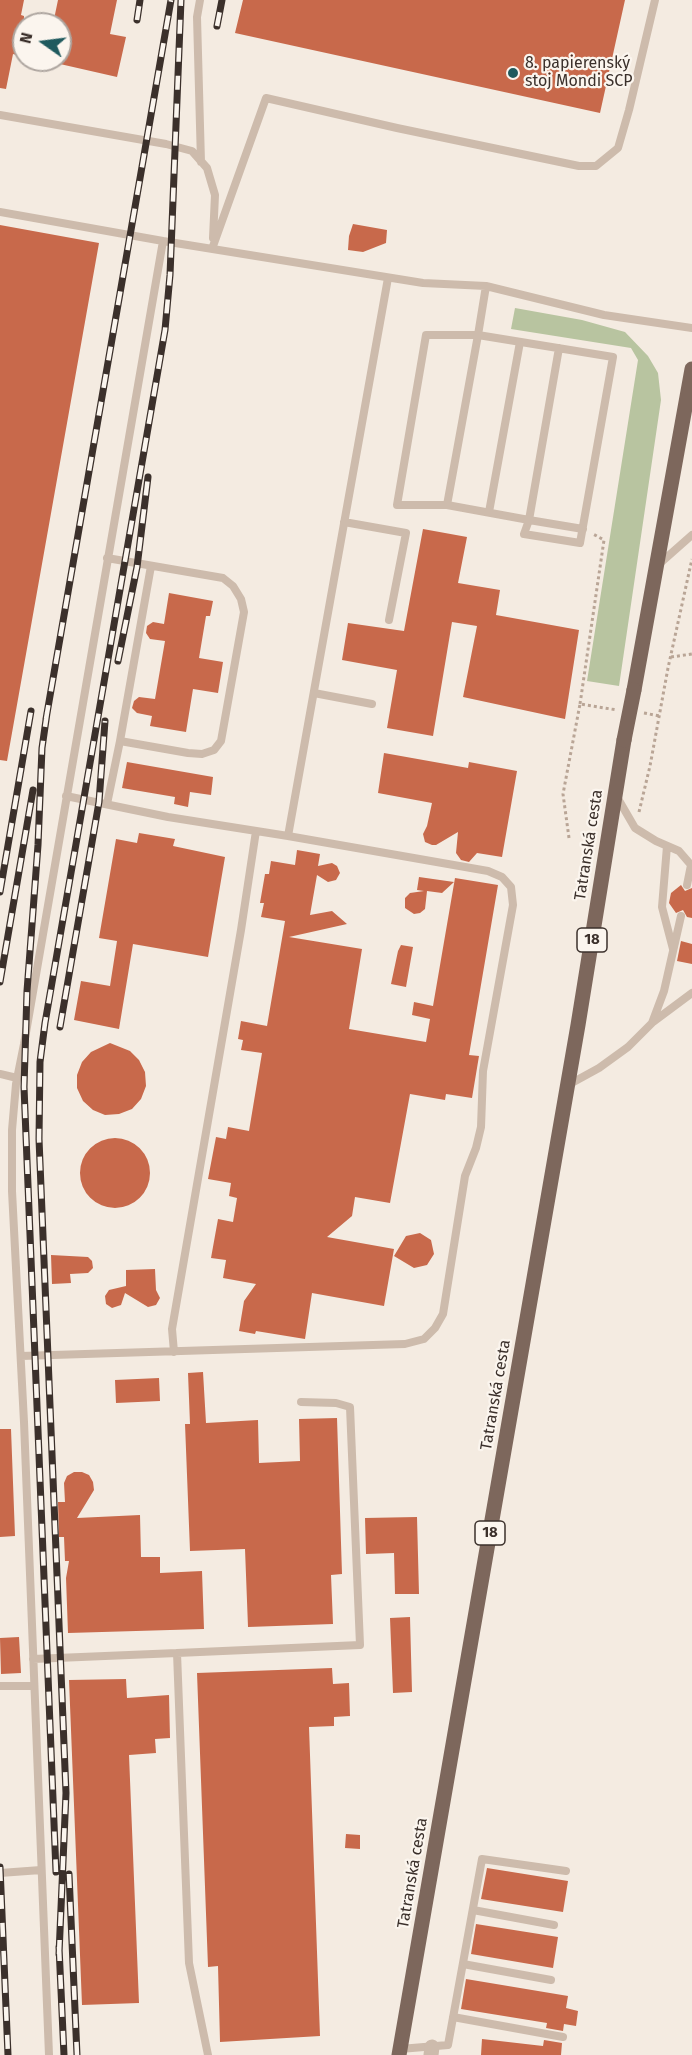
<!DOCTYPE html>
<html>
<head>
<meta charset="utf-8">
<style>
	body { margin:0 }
	#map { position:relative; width:692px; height:2055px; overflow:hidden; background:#f4ebe1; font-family:"Fira Sans",sans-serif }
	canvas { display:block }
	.north { position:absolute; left:12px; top:12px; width:60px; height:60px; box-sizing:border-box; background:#fbf5ee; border:2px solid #aea6a0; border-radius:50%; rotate:284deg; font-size:16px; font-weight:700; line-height:24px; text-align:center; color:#3b302b }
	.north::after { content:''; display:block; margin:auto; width:21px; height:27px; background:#1f5a5e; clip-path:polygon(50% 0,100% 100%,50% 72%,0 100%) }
</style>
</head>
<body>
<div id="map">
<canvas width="692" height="2055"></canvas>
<div class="north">N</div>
</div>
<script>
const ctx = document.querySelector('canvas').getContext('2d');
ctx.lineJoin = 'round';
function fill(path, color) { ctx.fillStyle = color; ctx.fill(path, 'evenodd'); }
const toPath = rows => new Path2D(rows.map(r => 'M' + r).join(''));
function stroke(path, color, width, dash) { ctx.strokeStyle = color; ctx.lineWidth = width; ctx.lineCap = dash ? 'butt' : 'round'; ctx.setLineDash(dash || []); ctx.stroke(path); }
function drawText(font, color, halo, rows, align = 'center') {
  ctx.font = font + ' "Fira Sans",sans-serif'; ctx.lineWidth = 4.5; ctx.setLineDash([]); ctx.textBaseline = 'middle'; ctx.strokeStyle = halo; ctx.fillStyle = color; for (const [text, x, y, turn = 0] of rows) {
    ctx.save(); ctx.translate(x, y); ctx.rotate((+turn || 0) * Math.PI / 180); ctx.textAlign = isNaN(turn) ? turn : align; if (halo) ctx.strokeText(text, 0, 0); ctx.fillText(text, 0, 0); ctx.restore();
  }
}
const green = toPath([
	[515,308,582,320,625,332,648,356,658,373,661,400,619,686,587,681,638,360,631,348,511,329]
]);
const building = toPath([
	[0,0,24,0,21,15,24,16,24,57,13,54,6,89,0,88],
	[58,0,117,0,110,34,126,37,117,77,60,64,60,24,53,24],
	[243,0,625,0,600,113,235,33],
	[353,224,387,230,386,243,363,252,348,250,349,236],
	[0,225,99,243,7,761,0,760],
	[423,529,467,537,458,583,500,590,496,615,579,630,565,719,463,697,477,626,452,622,433,736,387,728,397,670,342,660,348,623,404,631],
	[169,593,213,601,210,616,206,616,199,658,223,662,218,693,193,689,186,732,150,726,152,716,137,713,132,708,134,701,139,697,155,699,165,641,150,639,146,633,147,626,153,622,164,624],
	[384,753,468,768,469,762,517,771,502,857,477,853,469,862,461,860,456,853,458,832,436,845,432,845,425,842,423,834,427,826,432,803,378,793],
	[127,762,213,777,211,795,190,792,188,807,174,804,175,797,122,788],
	[139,833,175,839,173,846,225,857,208,957,133,944,119,1029,74,1020,81,981,110,986,117,941,99,938,116,839,137,843],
	[297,850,320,854,318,866,332,863,337,866,340,873,336,880,328,882,317,875,310,915,332,911,347,924,289,937,362,949,349,1029,426,1042,430,1019,412,1015,414,1002,433,1006,455,878,498,885,469,1055,479,1056,472,1098,446,1094,445,1100,410,1094,390,1203,355,1197,352,1216,327,1237,394,1249,384,1306,312,1293,305,1339,256,1331,255,1334,239,1331,244,1301,256,1284,223,1278,226,1260,211,1258,218,1219,233,1222,237,1198,229,1196,231,1183,208,1179,216,1137,226,1139,228,1127,249,1131,262,1053,241,1050,243,1040,238,1039,241,1021,267,1026,285,921,261,917,264,903,260,903,265,874,269,874,271,861,295,865],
	[419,877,454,882,442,893,427,891,425,909,420,913,414,914,405,908,405,898,410,893,424,891,417,890],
	[681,885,685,891,692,888,692,918,687,917,683,910,676,913,669,903,671,893],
	[681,941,692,944,692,964,677,961],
	[401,945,413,947,406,987,391,984,398,951],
	[110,1043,130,1051,139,1060,145,1072,146,1086,141,1099,132,1109,119,1114,105,1115,93,1110,83,1101,77,1088,77,1075,82,1062,91,1052],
	'80 1173a35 35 0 1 1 70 0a35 35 0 1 1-70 0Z',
	[420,1233,431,1240,434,1254,427,1265,414,1268,394,1256,406,1236],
	[51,1255,88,1257,92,1261,93,1268,88,1273,70,1274,71,1283,52,1284],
	[155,1269,156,1290,160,1298,156,1305,148,1307,125,1293,121,1305,112,1308,106,1304,105,1296,109,1290,126,1286,126,1270],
	[203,1372,206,1423,258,1420,259,1463,300,1461,299,1419,337,1418,342,1574,331,1575,333,1624,248,1627,245,1549,190,1551,185,1424,190,1424,188,1373],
	[159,1378,160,1401,116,1403,115,1380],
	[0,1429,11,1429,15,1536,0,1537],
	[74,1472,82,1472,89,1475,93,1482,94,1490,77,1518,140,1515,141,1557,160,1557,160,1573,202,1571,204,1629,68,1633,66,1578,69,1561,65,1561,64,1537,59,1537,58,1502,65,1502,64,1483,67,1476],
	[417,1517,419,1594,395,1594,394,1553,366,1554,365,1518],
	[410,1617,412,1692,393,1693,390,1618],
	[19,1637,21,1673,1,1674,0,1638],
	[332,1668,333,1684,349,1683,350,1716,334,1717,334,1726,309,1727,320,2036,220,2042,218,1966,208,1967,197,1673],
	[126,1679,127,1698,169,1695,170,1738,155,1739,156,1753,129,1755,139,2003,82,2005,69,1680],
	[346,1834,360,1835,360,1849,345,1848],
	[487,1868,568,1881,563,1912,481,1899],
	[476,1924,558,1937,553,1968,471,1954],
	[466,1979,568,1996,566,2008,578,2011,576,2026,564,2024,563,2031,546,2028,547,2023,461,2009],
	[482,2039,543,2046,544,2040,562,2043,561,2055,481,2055]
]);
const path = toPath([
	[671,657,692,654],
	[580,704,604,540,593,534],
	[644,713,660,716],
	[639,812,650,766,668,668,692,559],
	[569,838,563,794,580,704,617,710]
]);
const lane = toPath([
	[200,0,197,17,201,162],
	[0,115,166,144,192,151,207,168,215,195,213,238],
	[0,212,163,241],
	[212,249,266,98,397,128,579,166,596,166,618,148,629,110,655,0],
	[559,348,529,520,583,529],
	[447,505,397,505,426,335,478,335,613,357,580,543,524,534,529,520,447,505,478,335,486,286],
	[489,512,520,342],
	[344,522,406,533,389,620],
	[658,565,692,535],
	[314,693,372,704],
	[120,741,151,566],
	[66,796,168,817,288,836,388,278],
	[617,797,635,828,656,841,679,851,691,865,687,885],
	[107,804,120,741,188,753,202,754,214,750,221,741,244,612,241,599,233,586,223,578,107,558],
	[667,846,662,907,673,949],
	[653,1022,692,993],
	[0,1074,17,1078],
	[568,1085,599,1068,628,1047,652,1023,664,991,681,916],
	[174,1352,172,1329,241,930,256,831],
	[21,1356,405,1344,424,1339,435,1328,443,1314,465,1176,476,1148,481,1127,483,1071,513,905,511,887,502,877,488,871,288,836],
	[33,1659,177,1653],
	[0,1686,34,1686],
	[0,1873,41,1870],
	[473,1910,554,1925],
	[463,1964,551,1980],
	[453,2017,563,2037],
	[400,2049,448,2045,482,1859,566,1871],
	[49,2055,24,1422,12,1191,12,1130,16,1084,24,1044,163,241,423,283,486,286,604,315,692,328],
	[208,2055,189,1963,177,1653,360,1645,350,1407,336,1403,301,1402]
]);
const street = toPath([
	[431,2055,432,2047]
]);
const primary = toPath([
	[634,690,692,369],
	[399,2055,578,1025,624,740]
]);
const rail = toPath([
	[137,20,140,0],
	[217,26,222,0],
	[118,661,137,567,148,477],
	[47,713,42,748,38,845,27,991,24,1087,56,1872],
	[46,719,171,0],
	[0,892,31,711],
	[0,982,33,790],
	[60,1027,99,802,105,721],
	[0,1867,8,2055],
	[69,1874,77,2055],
	[59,1947,64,2055],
	[59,1954,66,1793,39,1139,40,1062,45,1023,165,330,170,275,181,0]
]);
const primaryBridge = toPath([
	[624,740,634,690]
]);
const markers = [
	[513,73,6,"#1f5a5e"]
];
const shields = [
	[592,940,30],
	[490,1533,30]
];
const shieldNames = [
	["18",592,940],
	["18",490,1533]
];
const poiNames = [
	["8. papierenský",525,64],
	["stoj Mondi SCP",525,82]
];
const streetNames = [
	["Tatranská cesta",589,845,-81],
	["Tatranská cesta",496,1395,-80],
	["Tatranská cesta",413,1873,-80]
];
fill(green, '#b8c4a0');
fill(building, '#c8694b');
stroke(path, '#b9a596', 3, [3, 3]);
stroke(lane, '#cdbbac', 8);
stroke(street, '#cdbbac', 15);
stroke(primary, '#7d675c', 15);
stroke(rail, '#3b302b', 7);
stroke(rail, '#fbf5ee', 4.5, [14]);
stroke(primaryBridge, '#7d675c', 15);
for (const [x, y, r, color] of markers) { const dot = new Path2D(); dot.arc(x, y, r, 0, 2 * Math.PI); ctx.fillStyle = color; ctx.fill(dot); stroke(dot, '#fbf5ee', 2); }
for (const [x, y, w] of shields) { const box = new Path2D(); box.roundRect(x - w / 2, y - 12, w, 24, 4.5); ctx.fillStyle = '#fbf5ee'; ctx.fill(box); stroke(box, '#3b302b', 1.5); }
drawText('bold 15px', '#3b302b', null, shieldNames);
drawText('16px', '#3b302b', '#fbf5ee', poiNames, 'left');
drawText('16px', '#3b302b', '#fbf5ee', streetNames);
</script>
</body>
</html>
